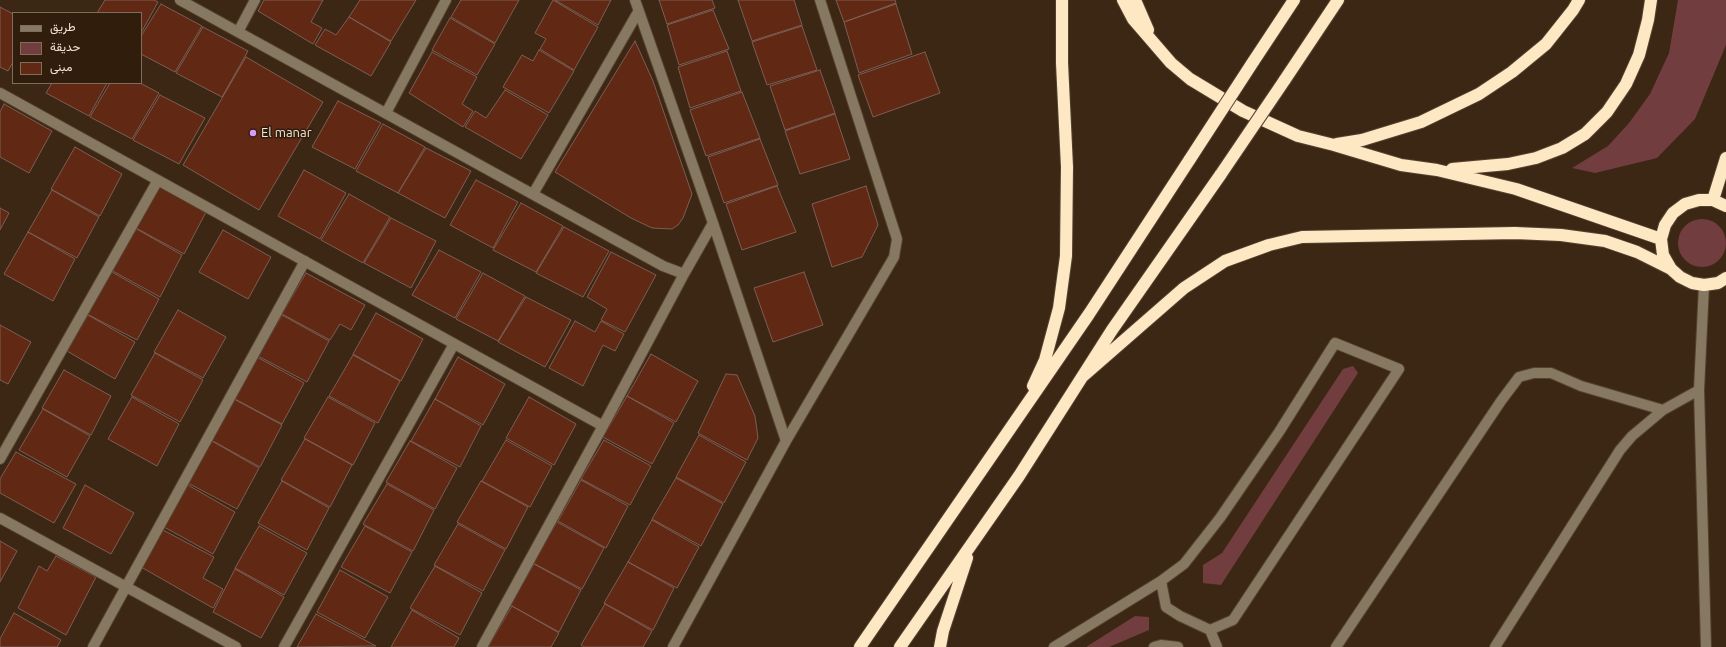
<!DOCTYPE html>
<html>
<head>
<meta charset="utf-8">
<style>
	body { margin:0 }
	#map { position:relative; width:1726px; height:647px; overflow:hidden; background:#3c2715; font-family:Ubuntu,Vazirmatn,sans-serif }
	canvas { display:block }
	.legend { position:absolute; left:12px; top:12px; width:130px; height:72px; box-sizing:border-box; background:#311d0b; border:1px solid #7f6d5e; margin:0; padding:5px 7px; list-style:none; font-size:12px; color:#f3e5da }
	.legend li { display:flex; align-items:center; gap:8px; height:20px }
	.legend b { width:20px; border:1px solid #7f6d5e }
</style>
</head>
<body>
<div id="map">
<canvas width="1726" height="647"></canvas>
<ul class="legend">
<li><b style="height:5px;background:#877961"></b>طريق</li>
<li><b style="height:11px;background:#723d3f"></b>حديقة</li>
<li><b style="height:11px;background:#612814"></b>مبنى</li>
</ul>
</div>
<script>
const ctx = document.querySelector('canvas').getContext('2d');
ctx.lineJoin = 'round';
function fill(path, color) { ctx.fillStyle = color; ctx.fill(path, 'evenodd'); }
const toPath = rows => new Path2D(rows.map(r => 'M' + r).join(''));
function stroke(path, color, width, dash) { ctx.strokeStyle = color; ctx.lineWidth = width; ctx.lineCap = dash ? 'butt' : 'round'; ctx.setLineDash(dash || []); ctx.stroke(path); }
function drawText(font, color, halo, rows, align = 'center') {
  ctx.font = font + ' Ubuntu,sans-serif'; ctx.lineWidth = 3; ctx.setLineDash([]); ctx.textBaseline = 'middle'; ctx.strokeStyle = halo; ctx.fillStyle = color; for (const [text, x, y, turn = 0] of rows) {
    ctx.save(); ctx.translate(x, y); ctx.rotate((+turn || 0) * Math.PI / 180); ctx.textAlign = isNaN(turn) ? turn : align; if (halo) ctx.strokeText(text, 0, 0); ctx.fillText(text, 0, 0); ctx.restore();
  }
}
const green = toPath([
	[1678,0,1726,0,1726,45,1695,119,1657,158,1595,173,1572,168,1608,146,1629,123,1650,94,1669,53],
	'1678 243a24 24 0 1 1 48 0a24 24 0 1 1-48 0Z',
	[1353,366,1358,373,1221,585,1203,583,1203,565,1222,553,1343,369],
	[1135,616,1149,617,1149,630,1109,647,1086,647]
]);
const building = toPath([
	[105,0,154,0,158,2,141,33,141,13,97,13,105,0],
	[264,0,323,0,311,22,322,28,313,44,258,11,264,0],
	[360,0,416,0,391,41,349,17,360,0],
	[461,0,519,0,495,43,451,17,461,0],
	[553,0,598,27,574,70,540,49,546,39,535,33,553,0],
	[555,0,611,0,598,25,555,0],
	[659,0,712,0,715,8,667,24,659,0],
	[738,0,794,0,802,25,752,41,738,0],
	[836,0,895,0,896,3,844,22,836,0],
	[161,4,202,26,175,72,141,54,141,36,161,4],
	[896,4,912,54,859,73,844,22,896,4],
	[0,7,13,14,13,62,8,71,0,67,0,7],
	[713,10,729,49,679,65,667,25,713,10],
	[349,17,391,42,371,76,315,45,325,29,336,35,349,17],
	[450,18,495,44,477,75,432,50,450,18],
	[802,26,817,70,767,85,752,42,802,26],
	[203,27,248,51,222,97,176,73,203,27],
	[635,41,653,81,692,194,683,218,678,225,672,229,652,228,631,218,555,172,635,41],
	[539,50,574,71,549,113,503,87,522,55,533,61,539,50],
	[727,51,741,91,690,108,678,67,727,51],
	[432,52,477,77,462,104,473,111,463,127,409,93,432,52],
	[925,52,940,93,873,117,858,75,925,52],
	[246,57,323,102,259,210,183,165,246,57],
	[820,70,835,113,785,130,770,86,820,70],
	[52,83,107,83,89,116,46,93,52,83],
	[110,83,140,83,159,93,132,139,90,117,110,83],
	[505,90,548,115,521,159,465,127,475,111,486,118,505,90],
	[742,92,760,138,706,156,690,110,742,92],
	[160,95,205,118,179,164,133,140,160,95],
	[338,101,381,123,355,169,312,147,338,101],
	[4,104,52,131,29,173,0,157,0,112,4,104],
	[835,114,850,159,800,174,785,131,835,114],
	[383,124,425,147,398,193,356,171,383,124],
	[760,139,778,185,724,203,708,157,760,139],
	[75,147,122,174,100,216,51,189,75,147],
	[426,148,471,171,445,218,398,193,426,148],
	[304,170,346,193,320,239,278,216,304,170],
	[476,180,518,202,493,248,450,225,476,180],
	[159,185,206,212,184,254,134,227,159,185],
	[777,186,796,232,742,250,726,204,777,186],
	[866,186,878,225,862,257,832,267,812,204,866,186],
	[52,190,99,217,77,258,28,232,52,190],
	[349,194,390,217,363,263,321,240,349,194],
	[521,203,563,226,536,272,493,250,521,203],
	[0,208,9,213,0,230,0,208],
	[391,218,436,241,411,288,364,263,391,218],
	[564,227,609,251,583,297,536,273,564,227],
	[135,228,182,255,160,297,111,270,135,228],
	[223,230,271,257,248,299,199,272,223,230],
	[28,232,75,259,53,301,4,274,28,232],
	[439,250,481,272,455,318,412,295,439,250],
	[611,252,656,275,625,332,601,320,607,309,587,297,611,252],
	[112,272,159,299,137,340,87,314,112,272],
	[804,272,823,325,773,342,754,288,804,272],
	[306,273,365,305,351,330,340,324,330,340,282,314,306,273],
	[483,273,525,296,498,341,456,319,483,273],
	[526,297,571,320,545,367,498,342,526,297],
	[178,310,226,337,203,378,154,352,178,310],
	[376,313,423,339,401,381,353,354,376,313],
	[88,315,135,342,115,379,67,351,88,315],
	[282,315,329,341,307,382,258,356,282,315],
	[575,321,595,332,601,321,624,334,615,351,603,345,583,386,549,368,575,321],
	[0,325,31,342,8,384,0,380,0,325],
	[155,353,203,380,180,422,131,395,155,353],
	[651,354,698,381,676,422,627,396,651,354],
	[353,355,400,381,378,423,329,396,353,355],
	[257,357,304,383,282,424,233,398,257,357],
	[458,357,505,384,483,425,435,399,458,357],
	[64,370,111,396,91,435,42,408,64,370],
	[726,374,737,375,755,416,758,438,747,460,698,433,726,374],
	[627,396,674,423,652,464,603,437,627,396],
	[132,397,179,424,157,466,108,439,132,397],
	[328,397,375,423,353,465,304,438,328,397],
	[529,397,576,424,554,465,506,438,529,397],
	[234,399,282,425,260,467,211,440,234,399],
	[435,399,481,426,460,467,411,441,435,399],
	[43,409,90,436,67,477,19,450,43,409],
	[699,435,746,462,724,503,676,477,699,435],
	[305,439,352,465,330,507,281,480,305,439],
	[506,440,552,466,530,507,482,481,506,440],
	[604,440,651,466,630,505,581,479,604,440],
	[212,441,259,468,237,509,188,483,212,441],
	[410,441,457,468,435,509,386,482,410,441],
	[16,452,76,484,54,523,0,493,0,479,16,452],
	[676,478,723,504,701,546,652,519,676,478],
	[581,480,628,506,606,548,558,521,581,480],
	[282,481,329,508,307,550,258,523,282,481],
	[481,481,528,507,506,549,457,522,481,481],
	[387,484,434,510,413,551,363,524,387,484],
	[85,485,134,513,111,554,63,528,85,485],
	[188,485,235,512,213,554,164,527,188,485],
	[652,520,699,547,677,588,628,562,652,520],
	[557,522,604,548,582,589,533,563,557,522],
	[458,524,505,550,483,591,434,565,458,524],
	[259,526,307,553,284,595,235,568,259,526],
	[365,526,412,552,390,593,341,567,365,526],
	[163,530,214,557,203,578,223,589,213,608,141,567,163,530],
	[0,541,17,551,0,582,0,541],
	[56,556,96,577,66,635,18,608,39,566,47,571,56,556],
	[628,562,674,588,653,630,604,603,628,562],
	[534,564,581,590,559,632,510,605,534,564],
	[435,566,482,593,460,635,410,608,435,566],
	[235,569,284,597,261,638,213,612,235,569],
	[340,570,388,597,365,638,317,612,340,570],
	[605,604,652,631,643,647,584,647,581,645,605,604],
	[512,606,559,633,551,647,488,647,512,606],
	[412,610,459,638,454,647,391,647,412,610],
	[14,613,61,640,57,647,0,647,0,639,14,613],
	[316,614,376,646,297,647,316,614]
]);
const minor = toPath([
	[180,0,663,266,684,274],
	[635,0,713,223,786,441],
	[238,32,255,0],
	[0,93,603,426],
	[386,113,446,0],
	[533,194,638,12],
	[1704,285,1699,390,1706,647],
	[0,459,158,180],
	[0,518,236,647],
	[1161,581,1184,564,1220,518,1279,432,1335,343,1399,369,1233,620,1210,630],
	[93,647,305,261],
	[284,647,454,344],
	[482,647,603,426,684,274,713,223],
	[673,647,786,441,894,257,897,239,820,0],
	[1054,647,1161,581,1166,607,1180,616,1210,630,1217,647],
	[1154,647,1161,645,1178,647],
	[1336,647,1501,401,1519,377,1534,373,1551,373,1581,386,1663,410],
	[1495,647,1620,450,1632,436,1663,410,1699,390]
]);
const highway = toPath([
	[1123,0,1133,19,1171,63,1190,79,1243,111,1298,136,1334,145,1401,165,1437,170,1516,189,1661,239],
	[1135,0,1148,30],
	[1253,62,1294,0],
	[1284,81,1338,0],
	[1337,144,1362,140,1421,122,1479,94,1512,72,1546,44,1573,10,1579,0],
	[1452,169,1508,164,1536,158,1562,148,1585,134,1607,112,1626,84,1639,55,1648,20,1651,0],
	[1713,200,1726,158],
	[1671,269,1663,255,1661,239,1665,225,1673,213,1685,204,1699,200,1713,200,1726,206],
	[1082,377,1184,288,1225,261,1269,245,1302,237,1515,233,1561,235,1605,241,1637,252,1671,269,1680,277,1692,283,1704,285,1718,283,1726,278],
	[1033,386,1045,360,1059,308,1066,256,1067,167,1062,63,1062,0],
	[860,647,1089,314,1190,159],
	[900,647,1019,476,1112,330,1221,174],
	[940,647,943,631,967,558]
]);
const highwayBridge = toPath([
	[1190,159,1253,62],
	[1221,174,1284,81]
]);
const markers = [
	[253,133,4,"#d79bf9"]
];
const poiNames = [
	["El manar",261,133]
];
fill(green, '#723d3f');
fill(building, '#612814');
stroke(building, '#7d5e54', 1);
stroke(minor, '#564231', 12);
stroke(highway, '#564231', 14);
stroke(minor, '#877961', 10);
stroke(highway, '#fde8c3', 12);
stroke(highwayBridge, '#564231', 14, []);
stroke(highwayBridge, '#fde8c3', 12);
for (const [x, y, r, color] of markers) { const dot = new Path2D(); dot.arc(x, y, r, 0, 2 * Math.PI); ctx.fillStyle = color; ctx.fill(dot); stroke(dot, '#311d0b', 1.5); }
drawText('13px', '#f3e5da', '#311d0b', poiNames, 'left');
</script>
</body>
</html>
